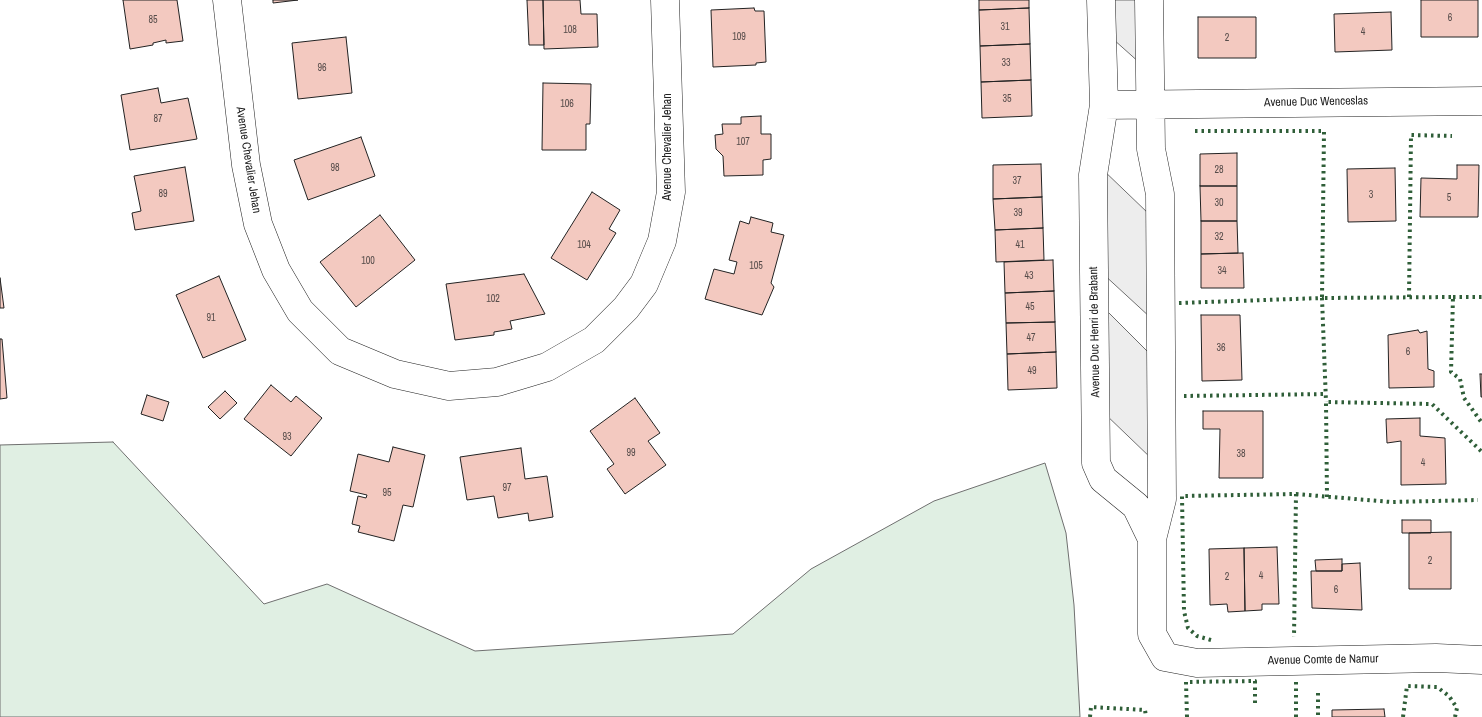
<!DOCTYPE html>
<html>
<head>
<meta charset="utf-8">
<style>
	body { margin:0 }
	canvas { display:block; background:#fff }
</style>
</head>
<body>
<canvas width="1482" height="717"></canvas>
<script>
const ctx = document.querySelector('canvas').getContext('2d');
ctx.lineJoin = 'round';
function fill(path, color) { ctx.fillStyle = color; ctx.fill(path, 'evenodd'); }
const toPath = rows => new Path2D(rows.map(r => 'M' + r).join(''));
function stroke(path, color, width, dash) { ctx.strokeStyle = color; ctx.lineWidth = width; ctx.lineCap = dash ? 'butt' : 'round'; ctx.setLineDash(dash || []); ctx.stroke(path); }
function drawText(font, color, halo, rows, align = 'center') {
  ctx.font = font + ' "Archivo Narrow",sans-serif'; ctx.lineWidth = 4; ctx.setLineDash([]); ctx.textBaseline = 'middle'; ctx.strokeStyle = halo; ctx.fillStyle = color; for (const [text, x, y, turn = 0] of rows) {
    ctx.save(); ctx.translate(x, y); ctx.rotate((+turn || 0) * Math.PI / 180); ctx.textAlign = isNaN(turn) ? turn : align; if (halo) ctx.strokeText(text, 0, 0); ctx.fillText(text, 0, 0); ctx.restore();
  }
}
const green = toPath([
	[113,442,264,604,327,584,475,651,733,634,811,569,934,501,1045,463,1066,533,1074,605,1080,717,0,717,0,445,113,442]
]);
const parking = toPath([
	[1113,0,1141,0,1141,64,1113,39,1113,0],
	[1100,167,1149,214,1151,318,1101,272,1100,167],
	[1102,306,1152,356,1153,460,1103,412,1102,306]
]);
const building = toPath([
	[123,0,177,0,183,41,166,43,166,40,153,43,153,45,130,49,123,0],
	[273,0,298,0,273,3,273,0],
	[527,0,543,0,544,45,529,45,527,0],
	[543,0,580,0,581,14,597,14,598,47,544,49,543,0],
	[979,0,1029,0,1029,8,979,10,979,0],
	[1421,0,1478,0,1478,37,1421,37,1421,0],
	[754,8,755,11,764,11,766,62,756,63,756,65,713,67,711,10,754,8],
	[1029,8,1030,44,980,46,979,10,1029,8],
	[1391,12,1392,50,1335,52,1334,14,1391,12],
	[1198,17,1256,17,1256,58,1198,58,1198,17],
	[346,37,352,93,298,99,292,43,346,37],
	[1030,44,1031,80,981,82,980,46,1030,44],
	[1031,80,1032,116,982,118,981,82,1031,80],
	[543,83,591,84,590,124,586,124,586,150,542,150,543,83],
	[158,88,161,103,188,98,197,139,130,150,121,95,158,88],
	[761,116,761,134,771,134,771,159,763,160,763,175,724,176,723,156,716,149,715,135,723,134,722,124,741,124,741,117,761,116],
	[361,137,375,176,308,200,294,160,361,137],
	[1237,153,1237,186,1200,186,1200,154,1237,153],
	[1041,164,1042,197,993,199,993,165,1041,164],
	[1457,165,1479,165,1478,217,1420,217,1421,178,1457,179,1457,165],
	[185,167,194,221,135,230,132,213,141,211,134,176,185,167],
	[1395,168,1396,221,1348,222,1347,169,1395,168],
	[1200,186,1237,186,1237,221,1201,221,1200,186],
	[592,192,620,210,609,229,616,233,587,280,551,258,592,192],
	[1042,197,1043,228,995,230,993,199,1042,197],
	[380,215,415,260,356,307,320,262,380,215],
	[751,217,773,223,771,232,784,235,771,283,774,287,762,315,705,299,714,269,734,274,737,262,729,260,740,221,749,224,751,217],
	[1201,221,1237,221,1238,253,1201,254,1201,221],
	[1043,228,1044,260,996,262,995,230,1043,228],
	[1243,253,1244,288,1201,288,1201,254,1243,253],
	[1053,260,1054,291,1005,293,1004,262,1053,260],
	[524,274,545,314,510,321,512,329,494,332,494,335,455,340,446,284,524,274],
	[219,276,246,340,203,358,176,295,219,276],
	[0,278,4,308,0,308,0,278],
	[1054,291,1055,322,1006,323,1005,293,1054,291],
	[1201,315,1240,315,1242,380,1202,381,1201,315],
	[1055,322,1056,352,1007,354,1006,323,1055,322],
	[1418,330,1420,333,1427,331,1428,369,1434,371,1434,387,1389,388,1388,335,1418,330],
	[0,339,2,339,7,398,0,399,0,339],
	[1056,352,1057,388,1008,390,1007,354,1056,352],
	[1480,374,1482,374,1482,397,1481,397,1480,374],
	[271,385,291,402,296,396,322,418,291,456,244,419,271,385],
	[225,391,237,403,220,419,208,407,225,391],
	[147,395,169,402,163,421,141,414,147,395],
	[635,398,660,433,648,441,666,465,625,494,607,469,614,464,590,431,635,398],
	[1203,411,1263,411,1263,478,1219,478,1220,429,1203,429,1203,411],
	[1420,418,1420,436,1445,438,1446,484,1401,485,1401,441,1387,443,1386,419,1420,418],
	[393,447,425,455,413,507,403,505,394,541,358,532,360,526,352,524,358,496,366,498,367,495,350,491,358,454,389,462,393,447],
	[521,448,525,479,547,476,553,517,529,521,528,513,498,518,494,496,467,500,460,457,521,448],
	[1402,520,1431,520,1431,533,1402,533,1402,520],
	[1451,532,1451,589,1409,589,1409,533,1451,532],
	[1277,547,1279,604,1262,604,1262,610,1245,611,1244,548,1277,547],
	[1244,548,1245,611,1228,612,1227,604,1210,605,1209,549,1244,548],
	[1342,559,1342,571,1316,571,1315,560,1342,559],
	[1360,563,1362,610,1312,608,1311,571,1342,571,1342,564,1360,563],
	[1384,709,1385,717,1332,717,1332,710,1384,709]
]);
const minor = toPath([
	[227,0,246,165,258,224,276,270,300,311,340,351,395,374,449,386,497,382,547,367,594,340,626,308,644,284,662,241,671,192,665,0],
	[1101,0,1104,105,1093,175,1096,463,1103,479,1136,506,1152,539],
	[1149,0,1151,149,1160,194,1162,499,1152,539,1152,634,1165,657,1197,663,1436,658,1482,660],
	[1104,105,1482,101]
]);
const hedge = toPath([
	[1195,131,1324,131,1322,298,1453,297,1451,372,1460,379,1464,398,1482,423],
	[1409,297,1411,135,1452,136],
	[1453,297,1482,297],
	[1179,303,1322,298,1326,402],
	[1184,396,1326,394],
	[1296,494,1391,502,1478,500],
	[1327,497,1326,402,1432,404,1481,451],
	[1211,640,1197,636,1188,628,1184,611,1182,496,1296,494,1294,637],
	[1296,682,1296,717],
	[1318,693,1318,717],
	[1090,717,1091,707,1145,710,1146,717],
	[1187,717,1186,682,1255,681,1255,704],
	[1403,717,1407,686,1437,687,1449,696,1457,708,1455,717]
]);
const numberNames = [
	["6",1450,18],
	["85",153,20],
	["31",1005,27],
	["108",570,30],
	["4",1363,32],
	["109",739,37],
	["2",1227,38],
	["33",1006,63],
	["96",322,68],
	["35",1007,99],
	["106",567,104],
	["87",158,119],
	["107",743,142],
	["98",335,168],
	["28",1219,170],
	["37",1017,181],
	["89",163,194],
	["3",1371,195],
	["5",1449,198],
	["30",1219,203],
	["39",1018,213],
	["32",1219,237],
	["104",584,245],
	["41",1020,245],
	["100",368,261],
	["105",756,266],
	["34",1222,271],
	["43",1029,276],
	["102",493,299],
	["45",1030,307],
	["91",211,318],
	["47",1031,338],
	["36",1221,348],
	["6",1408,352],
	["49",1032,371],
	["93",287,437],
	["99",631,453],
	["38",1241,454],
	["4",1423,463],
	["97",507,488],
	["95",387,493],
	["2",1430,561],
	["4",1261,576],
	["2",1227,577],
	["6",1336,590]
];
const streetNames = [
	["Avenue Duc Wenceslas",1316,102,-1],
	["Avenue Chevalier Jehan",668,147,-90],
	["Avenue Chevalier Jehan",248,160,81],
	["Avenue Duc Henri de Brabant",1095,332,-91],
	["Avenue Comte de Namur",1323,660,-1]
];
fill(green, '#e0efe3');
stroke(green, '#6f6f6f', 1);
fill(parking, '#ededed');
stroke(parking, '#6f6f6f', 1);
fill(building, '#f3c9c0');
stroke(building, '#222', 1);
stroke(minor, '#222', 29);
stroke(minor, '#fff', 28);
stroke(hedge, '#2f5e38', 4, [2.5, 4]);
drawText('10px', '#564c4a', null, numberNames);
drawText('12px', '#222', '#fff', streetNames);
</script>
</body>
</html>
